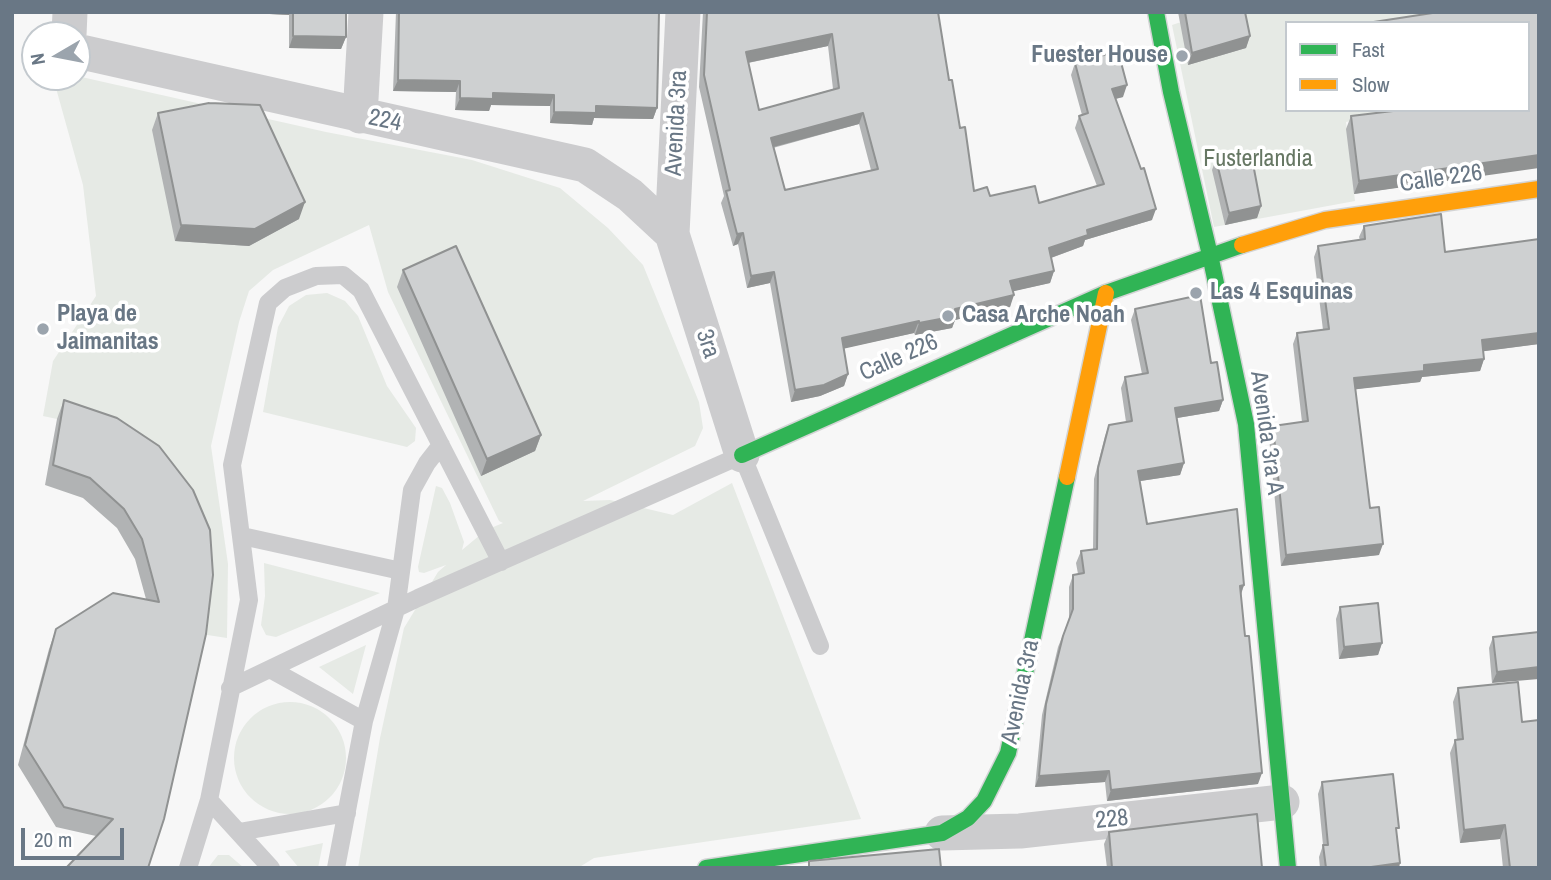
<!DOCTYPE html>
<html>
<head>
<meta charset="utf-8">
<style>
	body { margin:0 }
	#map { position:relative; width:1551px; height:880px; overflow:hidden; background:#f7f7f7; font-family:"Archivo Narrow",sans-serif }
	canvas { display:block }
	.frame { position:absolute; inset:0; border:14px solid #697785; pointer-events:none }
	.legend { position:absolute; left:1285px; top:21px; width:245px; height:91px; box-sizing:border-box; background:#fff; border:2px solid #c3c9ce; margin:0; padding:9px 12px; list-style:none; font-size:21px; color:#697785 }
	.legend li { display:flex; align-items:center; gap:14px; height:35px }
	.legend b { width:35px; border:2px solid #c3c9ce }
	.north { position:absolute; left:21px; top:21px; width:70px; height:70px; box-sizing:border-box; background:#fff; border:2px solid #c3c9ce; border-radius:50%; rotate:260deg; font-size:19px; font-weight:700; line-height:28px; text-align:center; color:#697785 }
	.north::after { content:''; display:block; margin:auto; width:24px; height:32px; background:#9ba4ad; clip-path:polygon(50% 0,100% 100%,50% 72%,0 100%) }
	.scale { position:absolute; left:21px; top:828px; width:103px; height:32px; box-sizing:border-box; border:4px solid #697785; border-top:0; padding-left:9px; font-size:21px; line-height:24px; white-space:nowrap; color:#697785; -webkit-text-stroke:5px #fff; paint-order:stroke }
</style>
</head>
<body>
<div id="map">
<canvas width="1551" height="880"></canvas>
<div class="frame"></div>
<ul class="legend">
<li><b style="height:9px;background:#30b455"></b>Fast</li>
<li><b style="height:9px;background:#ff9f0a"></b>Slow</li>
</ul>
<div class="north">N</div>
<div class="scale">20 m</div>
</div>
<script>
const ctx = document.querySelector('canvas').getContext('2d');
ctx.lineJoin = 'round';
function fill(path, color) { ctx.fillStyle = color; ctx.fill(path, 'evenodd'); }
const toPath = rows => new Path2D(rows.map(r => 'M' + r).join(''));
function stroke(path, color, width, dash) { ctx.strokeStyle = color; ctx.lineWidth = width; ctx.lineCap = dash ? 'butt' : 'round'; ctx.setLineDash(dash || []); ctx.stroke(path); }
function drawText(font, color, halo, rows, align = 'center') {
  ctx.font = font + ' "Archivo Narrow",sans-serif'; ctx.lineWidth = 7; ctx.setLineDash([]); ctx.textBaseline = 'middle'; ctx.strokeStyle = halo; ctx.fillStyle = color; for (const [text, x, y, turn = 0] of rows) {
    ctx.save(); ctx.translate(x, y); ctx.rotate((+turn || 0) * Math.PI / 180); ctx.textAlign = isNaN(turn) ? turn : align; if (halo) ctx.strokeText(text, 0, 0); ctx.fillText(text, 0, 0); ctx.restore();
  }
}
const green = toPath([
	[1211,12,1461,12,1461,23,1287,23,1287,110,1409,110,1346,122,1355,201,1214,227,1172,25],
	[77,76,326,132,472,160,560,188,608,228,643,265,699,402,703,428,695,446,583,501,610,500,673,515,732,483,861,819,594,858,578,868,358,868,380,738,404,628,438,572,446,565,424,573,419,572,418,567,436,486,442,488,450,503,464,542,462,550,486,530,503,523,499,521,388,292,369,225,273,270,249,291,239,322,211,446,228,564,227,638,201,634,57,419,43,416,53,361,96,296,83,185,54,81,59,77],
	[327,293,345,301,358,316,387,386,416,428,415,441,407,447,263,412,278,327,289,306,306,295],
	[264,563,380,593,276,637,266,635,261,625,265,596],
	[366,645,353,694,319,667],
	'234 758a56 56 0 1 1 112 0a56 56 0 1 1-112 0Z',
	[323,843,318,868,299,868,285,851],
	[218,855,229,855,244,868,208,868]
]);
const lane = toPath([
	[242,536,401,571],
	[270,669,364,721],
	[230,688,418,598,742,455,820,646],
	[209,800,271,868],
	[239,832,347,813],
	[188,868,209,800,249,600,232,465,268,303,285,288,316,276,343,275,361,290,501,562],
	[336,868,364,721,396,609,412,490,427,463,441,445]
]);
const street = toPath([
	[683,12,672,234,742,455],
	[69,35,70,12],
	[77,51,585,165,630,195,672,234],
	[360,116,366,12],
	[942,833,1020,831,1282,802]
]);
const fast = toPath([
	[1156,12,1171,92,1210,255,1246,424,1288,868],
	[742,455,1106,293,1242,245],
	[706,868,942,833,968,818,984,801,1008,753,1067,477]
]);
const slow = toPath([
	[1242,245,1325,220,1539,189],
	[1067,477,1106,293]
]);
const wall = toPath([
	[230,12,346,12,346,37,341,49,289,48,289,15],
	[396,12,659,12,657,108,653,119,594,118,592,125,550,123,550,106,491,105,489,111,455,110,456,92,393,91],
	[703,12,938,12,949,80,974,191,990,196,1039,203,1097,186,1075,128,1079,116,1082,115,1071,75,1075,63,1123,97,1115,99,1152,220,1085,240,1083,246,1051,258,1054,271,1050,283,1013,291,1010,307,955,320,952,328,915,335,914,333,844,348,848,374,844,386,820,396,791,402,770,283,747,288,738,244,733,246,721,203,724,196,699,87],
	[828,46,833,89,759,110,748,63],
	[859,124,871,170,785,190,773,148],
	[1178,12,1245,12,1250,36,1246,48,1188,65],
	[1387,110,1528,110,1536,167,1354,194,1346,129,1351,116,1388,112],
	[158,113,299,219,249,246,175,241,152,130],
	[1216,159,1261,206,1257,218,1225,225,1212,170],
	[1364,226,1445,252,1539,239,1539,344,1484,351,1484,359,1480,371,1422,377,1420,382,1355,389,1370,508,1379,555,1281,566,1269,437,1273,426,1302,422,1293,344,1297,333,1323,330,1314,257,1318,246,1360,240,1359,237],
	[403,270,541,435,535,451,481,476,397,287],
	[1135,309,1211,363,1223,400,1219,411,1177,418,1184,463,1180,475,1140,481,1147,524,1244,585,1241,595,1258,784,1107,801,1105,782,1035,787,1042,715,1058,647,1069,620,1069,587,1073,575,1078,574,1076,563,1081,551,1093,549,1094,479,1105,436,1109,425,1126,422,1121,388,1125,377,1142,374,1131,320],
	[64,400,159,446,164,819,96,836,56,827,18,765,49,649,56,629,146,599,135,559,117,528,83,498,45,485,57,419],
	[1340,607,1382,643,1378,655,1339,659,1336,619],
	[1539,632,1492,683,1489,648,1493,637],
	[1458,688,1539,868,1503,868,1500,839,1460,843,1450,753,1455,740,1457,740,1453,702],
	[1322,782,1397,835,1399,868,1320,868,1319,857,1323,845,1318,794],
	[1109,832,1262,868,1107,868,1104,844]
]);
const shadedWall = toPath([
	[231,12,290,12,289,15],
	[832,34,828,46,742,64,746,52],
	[293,36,346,37,341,49,289,48],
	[1250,36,1246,48,1188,65,1192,53],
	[398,80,460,81,456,92,393,91],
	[1127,85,1123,97,1107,101,1112,89],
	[493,93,554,95,550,106,491,105,489,111,455,110,460,98],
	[596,106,657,108,653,119,594,118,592,125,550,123,554,112],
	[863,113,859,124,766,149,771,138],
	[1539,155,1539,168,1354,194,1359,181],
	[305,202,299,219,249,246,175,241,181,225],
	[1261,206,1257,218,1225,225,1229,213],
	[1156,209,1152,220,1085,240,1083,246,1045,260,1049,248,1087,230],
	[743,233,738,244,733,246,737,234],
	[1054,271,1050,283,1006,293,1010,281],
	[774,272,770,283,747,288,751,276],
	[1014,295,1010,307,955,320,952,328,915,335,919,323,955,309],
	[919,321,914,333,838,350,842,338],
	[1539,333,1539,344,1478,352,1482,340],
	[1484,359,1480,371,1422,377,1420,382,1350,390,1354,378,1424,365],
	[848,374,844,386,820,396,791,402,795,390],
	[1223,400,1219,411,1171,419,1175,408],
	[541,435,535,451,481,476,487,459],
	[1184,463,1180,475,1134,482,1138,471],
	[1383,544,1379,555,1281,566,1286,555],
	[1244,585,1240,596,1240,586],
	[1382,643,1378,655,1339,659,1344,647],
	[1539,667,1539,679,1492,683,1497,672],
	[1109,771,1105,782,1035,787,1039,776],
	[1262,773,1258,784,1107,801,1111,790],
	[1505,825,1500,839,1460,843,1464,830],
	[1400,863,1399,868,1364,868]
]);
const building = toPath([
	[293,12,346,12,346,37,293,36,293,12],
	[399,12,659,12,657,108,596,106,596,113,554,112,554,95,493,93,493,99,460,98,460,81,398,80,399,12],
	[707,12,938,12,949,80,952,80,960,128,965,127,974,191,987,187,990,196,1035,186,1039,203,1104,184,1079,116,1088,113,1075,63,1118,51,1127,85,1112,89,1141,169,1144,168,1156,209,1087,230,1088,235,1049,248,1054,271,1010,281,1014,295,955,309,956,316,919,323,919,321,842,338,848,374,824,385,795,390,774,272,751,276,743,233,737,234,726,191,730,190,704,75,707,12],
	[832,34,839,88,759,110,746,52,832,34],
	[863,113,878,169,785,190,771,138,863,113],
	[1185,12,1245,12,1250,36,1192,53,1185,12],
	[1439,12,1539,12,1539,155,1359,181,1351,116,1393,111,1393,110,1528,110,1528,23,1367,23,1439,12],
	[209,103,260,105,305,202,255,229,181,225,158,113,209,103],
	[1251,153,1261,206,1229,213,1216,159,1251,153],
	[1441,214,1445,252,1539,239,1539,333,1482,340,1484,359,1424,365,1424,371,1354,378,1370,508,1379,507,1383,544,1286,555,1273,426,1308,421,1297,333,1329,329,1318,246,1365,239,1364,226,1441,214],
	[456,246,541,435,487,459,403,270,456,246],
	[1200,295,1211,363,1217,362,1223,400,1175,408,1184,463,1138,471,1147,524,1237,509,1244,585,1240,586,1245,636,1249,636,1262,773,1111,790,1109,771,1039,776,1046,704,1063,636,1073,609,1073,575,1084,573,1081,551,1097,549,1098,468,1109,425,1132,421,1125,377,1148,373,1135,309,1200,295],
	[64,400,117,418,159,446,193,490,210,530,213,575,206,634,164,819,148,868,66,868,113,819,64,807,25,745,56,629,113,593,159,602,142,539,124,509,90,478,53,465,64,400],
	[1378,603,1382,643,1344,647,1340,607,1378,603],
	[1539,632,1539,667,1497,672,1493,637,1539,632],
	[1518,682,1522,722,1539,720,1539,868,1510,868,1505,825,1464,830,1455,740,1463,739,1458,688,1518,682],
	[1393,774,1399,828,1396,828,1400,863,1364,868,1326,868,1323,845,1328,845,1322,782,1393,774],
	[1257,814,1262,868,1112,868,1109,832,1257,814],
	[939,849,941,868,809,868,809,861,939,849]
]);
const markers = [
	[1182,56,7,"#9ba4ad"],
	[1196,293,7,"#9ba4ad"],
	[948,316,7,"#9ba4ad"],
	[43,329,7,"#9ba4ad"]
];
const poiNames = [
	["Fuester House",1168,56,"right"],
	["Las 4 Esquinas",1210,293],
	["Playa de",57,315],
	["Jaimanitas",57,343],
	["Casa Arche Noah",962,316]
];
const streetNames = [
	["224",385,121,12],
	["Avenida 3ra",677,123,-87],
	["Calle 226",1441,179,-8],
	["3ra",707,344,72],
	["Calle 226",899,358,-24],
	["Avenida 3ra A",1266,433,82],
	["Avenida 3ra",1021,692,-78],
	["228",1112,820,-6]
];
const parkNames = [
	["Fusterlandia",1258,160]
];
fill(green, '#e6eae5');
stroke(fast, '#d3d4d5', 19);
stroke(slow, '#d3d4d5', 19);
stroke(lane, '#ccccce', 18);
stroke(street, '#ccccce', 35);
stroke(fast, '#30b455', 16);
stroke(slow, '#ff9f0a', 16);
fill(wall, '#b1b3b4');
fill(shadedWall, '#909292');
fill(building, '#ced0d1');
stroke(building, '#909292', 2);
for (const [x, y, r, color] of markers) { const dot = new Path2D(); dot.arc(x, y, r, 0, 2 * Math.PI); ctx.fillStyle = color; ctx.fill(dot); stroke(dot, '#fff', 2.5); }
drawText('bold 24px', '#697785', '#fff', poiNames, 'left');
drawText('24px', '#697785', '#fff', streetNames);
drawText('24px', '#667763', '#fff', parkNames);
</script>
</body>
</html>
